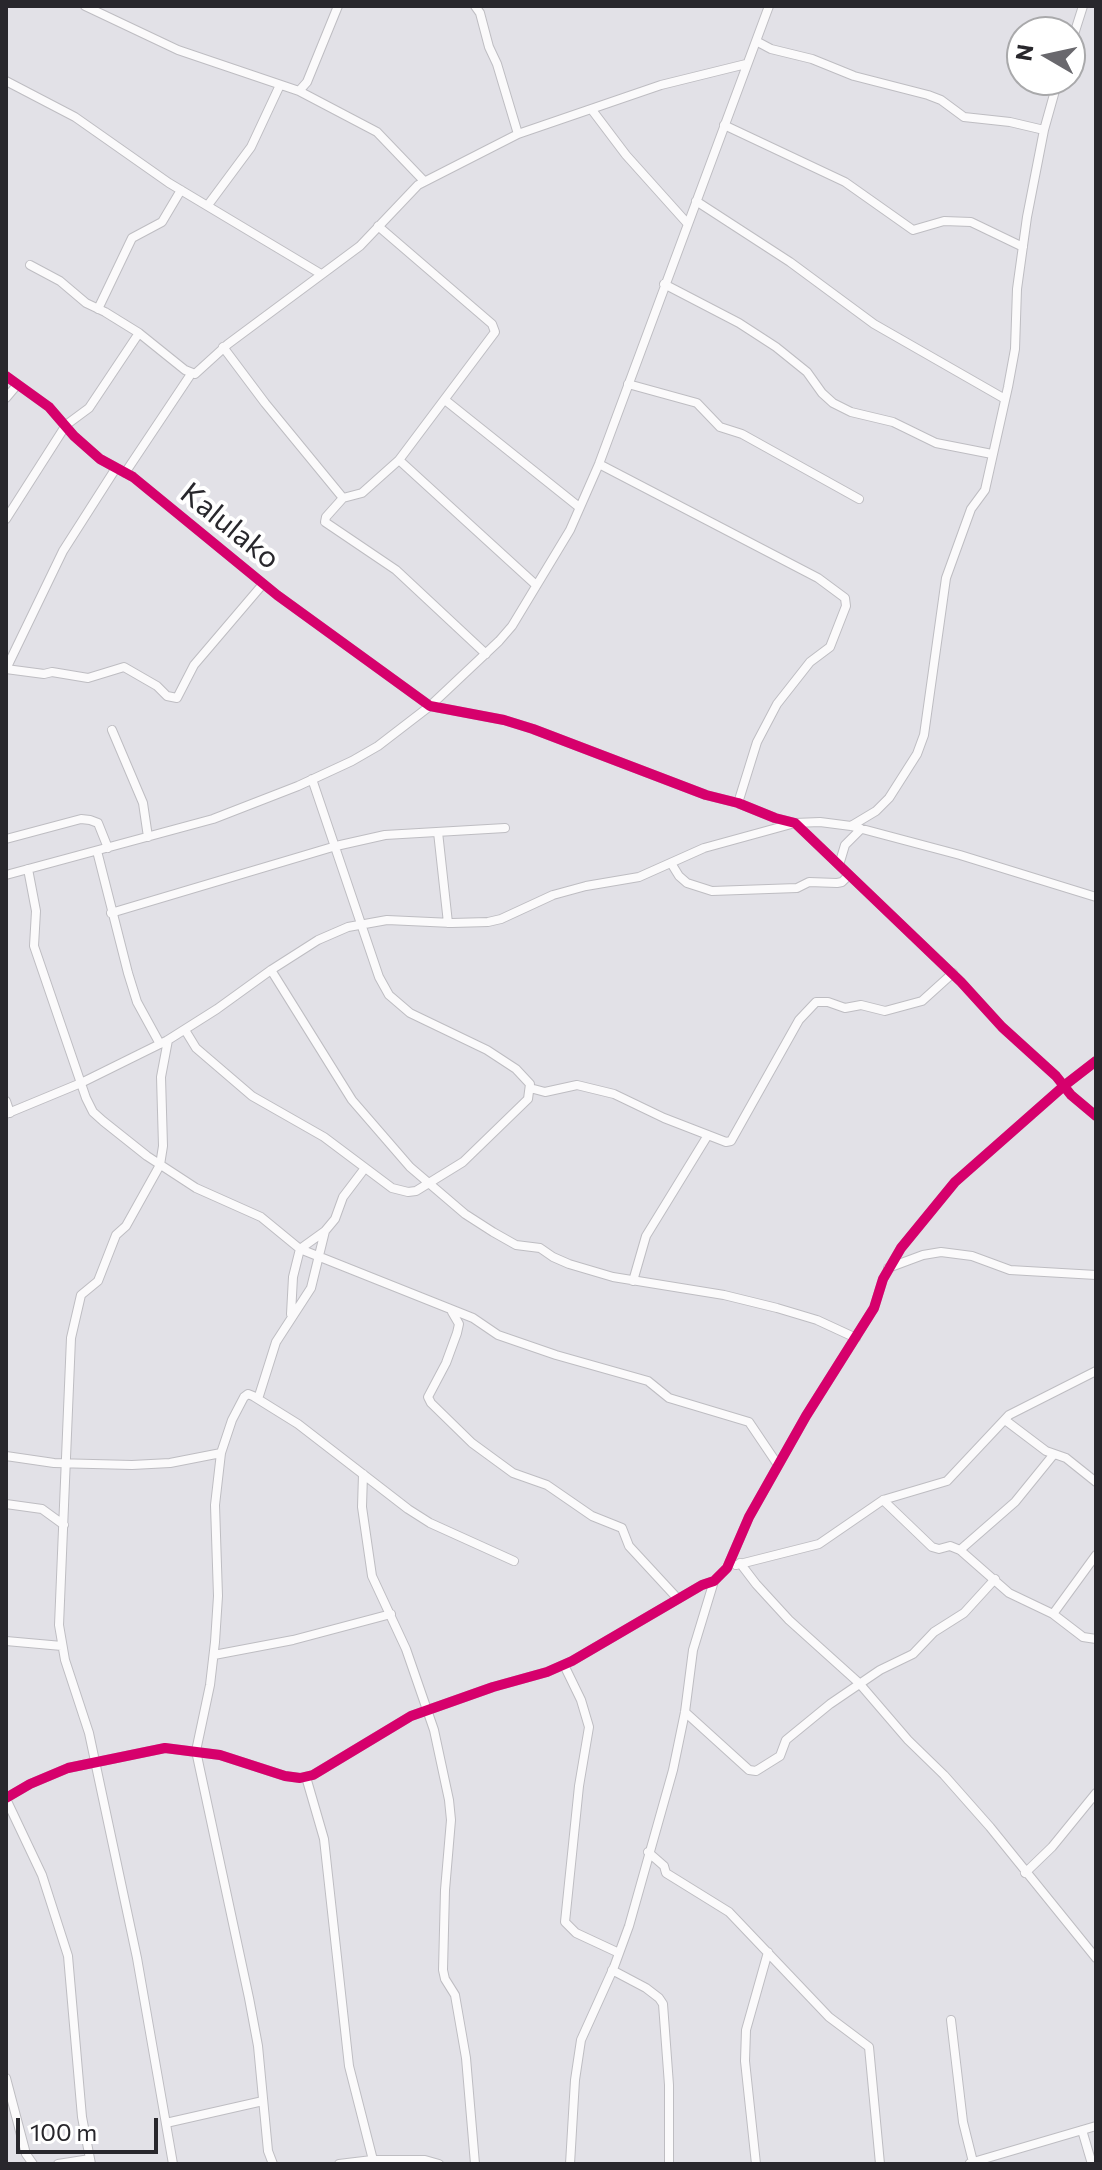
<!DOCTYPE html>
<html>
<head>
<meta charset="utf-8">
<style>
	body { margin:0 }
	#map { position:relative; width:1102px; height:2170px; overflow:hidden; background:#e2e1e7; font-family:Commissioner,sans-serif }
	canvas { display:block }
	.frame { position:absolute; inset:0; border:8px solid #28272c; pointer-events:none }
	.north { position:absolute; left:1006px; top:16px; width:80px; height:80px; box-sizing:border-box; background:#fff; border:2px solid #a9a9ab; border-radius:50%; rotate:279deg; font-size:22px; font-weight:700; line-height:32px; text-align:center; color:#28272c }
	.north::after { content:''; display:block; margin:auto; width:28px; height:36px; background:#69686d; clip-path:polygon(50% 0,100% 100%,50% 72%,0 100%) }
	.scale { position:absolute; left:16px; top:2118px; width:142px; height:36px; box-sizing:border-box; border:4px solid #28272c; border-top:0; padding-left:10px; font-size:24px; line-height:28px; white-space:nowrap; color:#28272c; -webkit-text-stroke:6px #fff; paint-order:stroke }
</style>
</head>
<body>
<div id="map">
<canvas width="1102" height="2170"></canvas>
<div class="frame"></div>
<div class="north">N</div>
<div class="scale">100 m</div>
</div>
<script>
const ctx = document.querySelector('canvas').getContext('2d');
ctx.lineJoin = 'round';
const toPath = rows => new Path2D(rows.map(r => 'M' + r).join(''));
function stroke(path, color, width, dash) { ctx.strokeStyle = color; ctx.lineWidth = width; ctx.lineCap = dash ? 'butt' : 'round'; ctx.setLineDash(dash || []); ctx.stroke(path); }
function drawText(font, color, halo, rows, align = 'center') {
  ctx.font = font + ' Commissioner,sans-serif'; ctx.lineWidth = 8; ctx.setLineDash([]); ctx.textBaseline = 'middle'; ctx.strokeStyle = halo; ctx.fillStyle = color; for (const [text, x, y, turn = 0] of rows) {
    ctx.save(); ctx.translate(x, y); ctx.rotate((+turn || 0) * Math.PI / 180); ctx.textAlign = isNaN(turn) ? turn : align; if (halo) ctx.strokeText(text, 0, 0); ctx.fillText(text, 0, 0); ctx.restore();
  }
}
const minor = toPath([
	[85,6,178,50,299,91,307,82,338,6],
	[475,6,480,13,489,47,497,64,518,134],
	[756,41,771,49,812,59,854,76,928,95,941,100,964,117,1010,122,1044,130],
	[1070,47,1083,6],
	[6,81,75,117,169,183,321,274],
	[299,91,377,132,424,181],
	[592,110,626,155,687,223],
	[724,125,845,182,913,230,944,221,971,222,1023,247],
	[696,201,790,262,874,324,1005,399],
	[208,205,251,147,280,85],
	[378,226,492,324,495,332,399,460,362,493,343,498,326,517,325,522,396,570,486,654],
	[30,265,60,281,86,303,105,312,139,333,185,370,195,374,228,344,360,246,418,185,518,134,661,85,746,64],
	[664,284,739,323,776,347,807,372,822,393,833,403,851,412,893,422,936,443,992,454],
	[98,309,132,238,162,222,181,190],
	[223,347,265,403,343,498],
	[6,376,49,407,74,436,100,459,133,477,277,595,430,706,504,720,533,729,706,795,738,803,775,818,795,823,961,982,1002,1027,1056,1076,1071,1095,1096,1116],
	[628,384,697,403,720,427,742,434,859,499],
	[6,398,17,385],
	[445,400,579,507],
	[399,460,536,585],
	[599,464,818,578,845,598,846,606,830,647,810,662,777,704,757,742,738,803],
	[125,473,191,374],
	[6,519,66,425,89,408,139,333],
	[6,669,44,674,52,672,88,678,124,667,157,686,167,696,177,698,194,665,263,584],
	[6,669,63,551,116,468],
	[112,730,143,803,148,837],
	[851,826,876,811,889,798,917,754,924,735,946,578,971,509,985,490,1008,387,1015,349,1017,289,1027,217,1044,130,1058,80],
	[438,832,448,923],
	[6,839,81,819,90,820,98,823,108,848],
	[97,851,128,973,137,1002,160,1044],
	[671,863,679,876,687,883,712,891,797,888,809,882,837,883,842,882,849,875],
	[839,865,845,845,861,829],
	[28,869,36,911,34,946,86,1098,93,1112,103,1121,147,1156,196,1188,261,1217,300,1249,473,1318,498,1335,556,1355,648,1381,669,1398,749,1422,778,1465],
	[6,875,213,819,298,786,352,761,378,746,430,706,499,641,512,626,570,530,599,464,769,6],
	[111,913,336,846,385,835,505,828],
	[271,970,352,1100,410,1167,465,1214,493,1232,516,1245,540,1248,553,1257,569,1264,613,1277,724,1295,777,1308,817,1320,856,1338],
	[185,1030,196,1048,252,1096,324,1137,392,1188,408,1192,416,1191,463,1162,528,1099,530,1084,516,1069,487,1050,410,1013,389,995,379,977,312,779],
	[168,1040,161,1077,163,1146,160,1165,126,1226,116,1235,98,1281,81,1295,71,1338,59,1625,65,1660,89,1733,137,1958,173,2164],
	[530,1088,545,1092,577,1085,614,1094,664,1118,726,1142,731,1141,799,1020,816,1002,828,1002,845,1008,861,1005,885,1011,922,1001,953,973],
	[6,1101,10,1113],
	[6,1114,81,1083,168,1040,217,1009,271,970,318,940,348,927,387,920,452,923,488,922,501,919,553,895,586,886,639,877,704,848,795,823,820,822,851,826,960,855,1096,897],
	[888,1268,923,1255,941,1252,972,1256,1010,1270,1096,1275],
	[633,1281,646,1236,708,1135],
	[452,1312,459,1324,457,1333,446,1363,428,1397,431,1403,472,1443,513,1473,547,1485,592,1516,622,1528,629,1546,678,1599],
	[291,1314,293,1277,300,1249,325,1231],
	[258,1399,276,1342,311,1288,325,1231,335,1219,343,1197,365,1168],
	[1005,1420,1046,1451,1066,1458,1096,1482],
	[6,1456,54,1463,132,1465,170,1463,221,1453],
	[363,1474,362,1507,372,1576,406,1649,434,1730,449,1800,451,1820,445,1890,443,1970,445,1979,455,1995,466,2058,475,2164],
	[883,1500,932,1547,939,1549,950,1546,960,1550,1009,1593,1053,1614,1083,1637,1096,1639],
	[6,1504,42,1509,64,1525],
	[960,1550,1015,1502,1054,1454],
	[740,1563,756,1584,789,1620,859,1683,908,1740,944,1775,990,1827,1096,1958],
	[736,1565,819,1544,883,1500,947,1481,1009,1415,1096,1371],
	[1053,1614,1096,1555],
	[6,1641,62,1646],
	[214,1655,293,1640,391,1614],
	[564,1665,581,1700,589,1727,579,1786,565,1922,576,1933,619,1953],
	[685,1712,749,1770,756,1771,780,1756,786,1740,830,1704,880,1670,913,1654,934,1632,964,1613,995,1579],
	[306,1777,324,1839,349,2066,374,2164],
	[6,1798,30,1784,68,1768,165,1748,220,1755,285,1776,300,1778,313,1775,411,1716,493,1687,547,1672,572,1661,702,1585,714,1581,727,1568,749,1517,806,1416,874,1308,883,1279,901,1248,955,1182,1065,1085,1096,1061],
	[6,1799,42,1875,68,1956,82,2117,91,2164],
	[648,1852,664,1866,666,1873,729,1912,829,2017,869,2047,880,2164],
	[1025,1873,1052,1847,1096,1793],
	[612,1970,646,1988,659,1998,663,2004,669,2085,669,2164],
	[951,2020,963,2122,973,2162],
	[6,2078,26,2154,33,2164],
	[166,2123,263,2101],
	[1082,2130,1092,2164],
	[970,2163,1096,2126],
	[58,2164,90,2159],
	[273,2164,268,2151,258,2046,249,1998,196,1751,210,1685,215,1642,218,1596,215,1505,221,1453,232,1420,244,1397,248,1394,253,1396,298,1424,408,1509,430,1523,514,1561],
	[339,2164,372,2160,425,2160,439,2164],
	[570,2164,575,2080,581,2040,614,1967,629,1926,673,1770,685,1712,693,1650,714,1581],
	[756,2164,745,2061,746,2030,768,1952]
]);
const cycleway = toPath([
	[6,376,49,407,74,436,100,459,133,477,277,595,430,706,504,720,533,729,706,795,738,803,775,818,795,823,961,982,1002,1027,1056,1076,1071,1095,1096,1116],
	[6,1798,30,1784,68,1768,165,1748,220,1755,285,1776,300,1778,313,1775,411,1716,493,1687,547,1672,572,1661,702,1585,714,1581,727,1568,749,1517,806,1416,874,1308,883,1279,901,1248,955,1182,1065,1085,1096,1061]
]);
const streetNames = [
	["Kalulako",230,526,39]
];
stroke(minor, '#bebdc2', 10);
stroke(minor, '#fbfafb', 8);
stroke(cycleway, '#d6006c', 10);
drawText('30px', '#28272c', '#fff', streetNames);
</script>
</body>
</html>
